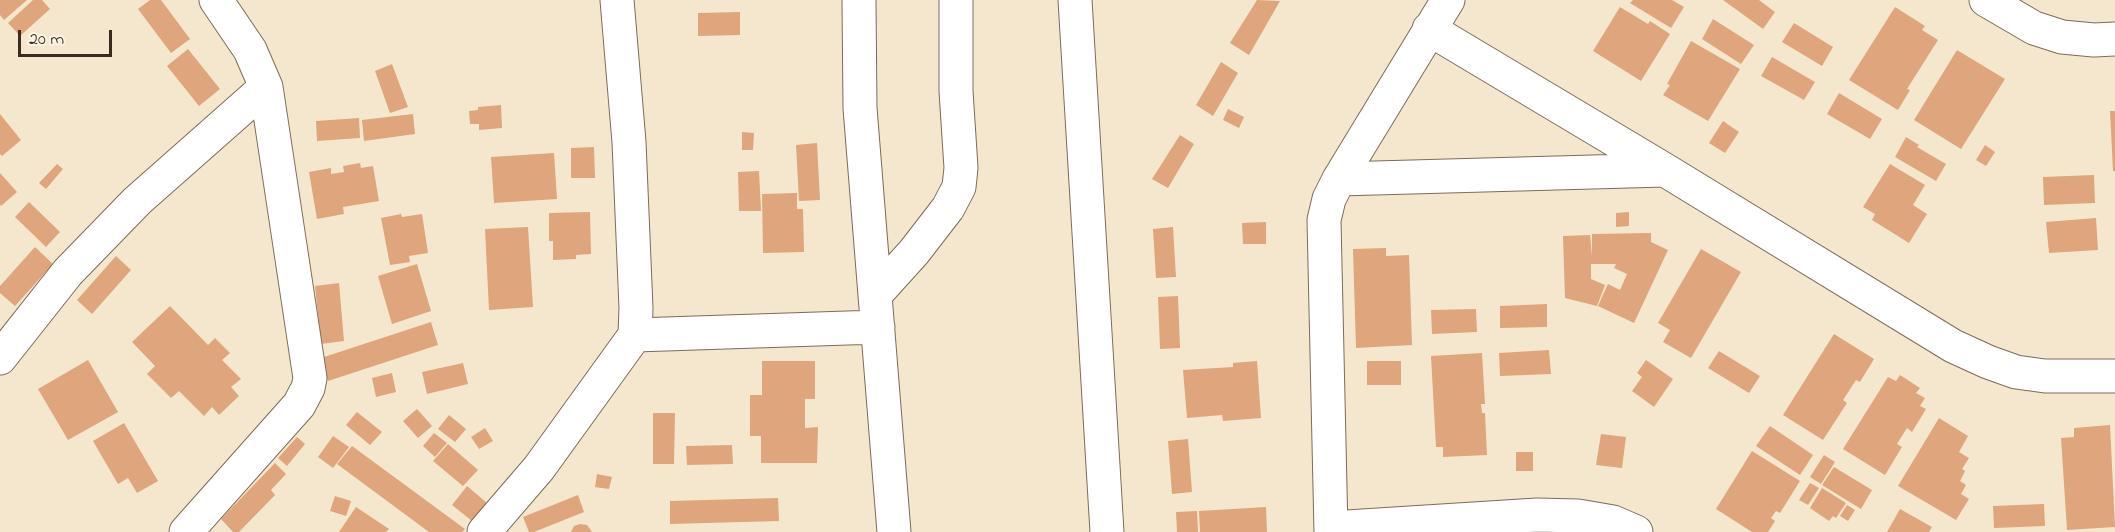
<!DOCTYPE html>
<html>
<head>
<meta charset="utf-8">
<style>
	body { margin:0 }
	#map { position:relative; width:2115px; height:532px; overflow:hidden; background:#f5e7cd; font-family:"Indie Flower",sans-serif }
	canvas { display:block }
	.scale { position:absolute; left:18px; top:30px; width:94px; height:27px; box-sizing:border-box; border:3px solid #3b2a1e; border-top:0; padding-left:8px; font-size:18px; line-height:21px; white-space:nowrap; color:#3b2a1e; -webkit-text-stroke:4px #fcf5e5; paint-order:stroke }
</style>
</head>
<body>
<div id="map">
<canvas width="2115" height="532"></canvas>
<div class="scale">20 m</div>
</div>
<script>
const ctx = document.querySelector('canvas').getContext('2d');
ctx.lineJoin = 'round';
function fill(path, color) { ctx.fillStyle = color; ctx.fill(path, 'evenodd'); }
const toPath = rows => new Path2D(rows.map(r => 'M' + r).join(''));
function stroke(path, color, width, dash) { ctx.strokeStyle = color; ctx.lineWidth = width; ctx.lineCap = dash ? 'butt' : 'round'; ctx.setLineDash(dash || []); ctx.stroke(path); }
const building = toPath([
	[0,0,27,0,4,20,0,15],
	[33,0,42,0,50,9,20,36,8,23],
	[150,0,161,0,190,39,171,53,138,9],
	[1257,0,1280,1,1249,55,1230,43],
	[1633,0,1672,0,1684,7,1671,28,1630,3],
	[1723,0,1759,0,1775,12,1763,29],
	[1620,7,1648,24,1650,21,1670,34,1641,81,1593,51],
	[1895,7,1925,26,1922,30,1938,40,1907,89,1910,90,1898,110,1849,80],
	[740,12,740,35,698,36,698,13],
	[1713,19,1754,45,1741,64,1702,39],
	[1794,23,1833,47,1822,66,1782,42],
	[1691,41,1740,69,1708,121,1663,95,1670,85,1667,84],
	[188,49,220,89,199,106,167,66],
	[1957,50,2005,79,1961,149,1914,120],
	[1772,57,1815,82,1804,100,1761,76],
	[1221,62,1238,73,1213,116,1196,105],
	[392,64,408,107,390,113,375,71],
	[1839,93,1882,119,1870,139,1827,114],
	[501,105,502,128,479,130,479,124,470,124,469,111,478,110,478,107],
	[1228,109,1244,117,1239,128,1223,120],
	[2110,111,2115,111,2115,171,2113,171],
	[0,114,21,140,2,156,0,154],
	[413,114,415,134,364,141,362,120],
	[359,118,360,138,317,141,316,121],
	[1723,121,1739,132,1725,153,1709,143],
	[742,132,754,133,753,150,742,150],
	[1180,135,1194,144,1168,188,1152,179],
	[1906,137,1919,145,1917,147,1946,164,1936,181,1895,157],
	[817,143,820,200,799,201,796,145],
	[1985,145,1995,152,1986,166,1976,160],
	[594,147,595,178,571,178,571,148],
	[554,153,557,199,494,203,491,157],
	[360,163,361,168,373,166,379,201,343,207,344,214,317,219,309,172,331,168,331,174,344,172,343,166],
	[57,164,63,169,46,189,39,183],
	[1890,164,1925,185,1913,205,1927,214,1909,243,1872,220,1875,214,1863,207],
	[759,171,761,211,739,211,738,172],
	[0,173,17,192,1,206,0,205],
	[2094,175,2095,203,2044,205,2043,177],
	[797,193,797,209,803,209,804,252,763,253,762,194],
	[29,202,60,232,46,247,15,217],
	[590,212,591,254,576,255,576,259,553,260,553,241,549,241,549,213],
	[1629,212,1629,226,1616,227,1616,213],
	[401,214,402,217,422,214,428,253,409,256,410,262,390,265,381,218],
	[2096,218,2098,250,2049,253,2046,222],
	[1266,222,1266,244,1243,244,1242,223],
	[528,227,533,307,489,310,485,229],
	[1173,227,1176,277,1156,278,1153,229],
	[1651,233,1651,242,1668,250,1634,323,1598,306,1608,284,1620,290,1627,274,1614,268,1616,264,1591,264,1591,279,1605,285,1597,306,1565,298,1563,236,1590,235,1592,256,1592,234],
	[35,247,53,264,15,306,0,293,0,286],
	[1386,248,1386,256,1409,255,1412,345,1356,348,1353,249],
	[1701,249,1741,272,1691,358,1663,342,1670,330,1658,323],
	[116,256,131,270,92,314,77,300],
	[417,264,431,311,392,324,378,276],
	[339,283,344,341,321,344,315,286],
	[1178,296,1180,348,1160,349,1158,297],
	[1547,304,1547,327,1500,328,1500,306],
	[170,306,208,345,215,338,230,353,222,360,241,379,231,387,239,396,219,415,212,407,204,416,179,391,171,398,147,374,155,366,132,342],
	[1476,309,1477,332,1432,334,1431,310],
	[431,322,438,345,328,381,321,358],
	[1834,334,1874,359,1860,382,1856,380,1843,400,1847,403,1823,440,1783,415],
	[1549,350,1551,374,1500,376,1499,353],
	[1719,351,1760,376,1749,393,1708,368],
	[1482,353,1485,404,1481,404,1482,413,1485,413,1487,455,1443,457,1443,447,1436,447,1431,356],
	[88,360,118,412,68,440,38,389],
	[1646,360,1673,379,1654,407,1632,391,1642,377,1637,373],
	[762,361,815,361,815,399,805,399,805,428,818,427,817,463,761,463,761,436,750,436,750,395,762,395],
	[1257,361,1261,418,1223,421,1222,415,1187,418,1183,370,1233,367,1233,363],
	[1367,361,1401,361,1401,385,1367,385],
	[463,363,468,384,427,394,422,372],
	[392,373,396,392,376,397,372,378],
	[1900,375,1920,388,1916,393,1925,398,1920,406,1926,409,1912,432,1907,428,1897,444,1902,447,1885,475,1843,449,1888,377,1896,381],
	[417,409,432,426,418,438,403,421],
	[357,412,382,432,370,445,346,425],
	[653,413,675,413,674,464,653,464],
	[449,415,466,429,455,442,438,429],
	[1939,418,1968,436,1959,452,1969,458,1962,469,1965,471,1960,481,1966,485,1961,494,1969,499,1956,520,1898,486],
	[124,423,158,481,137,493,128,478,118,484,93,441],
	[2110,425,2115,527,2067,530,2061,438,2074,437,2074,428],
	[1770,426,1813,455,1800,475,1756,446],
	[485,428,493,441,479,449,471,437],
	[434,433,447,443,435,457,423,446],
	[1601,434,1626,437,1622,468,1596,465],
	[333,436,349,447,333,468,318,457],
	[297,437,305,444,287,466,278,458],
	[1188,439,1192,492,1172,494,1168,441],
	[448,444,478,470,463,486,433,461],
	[732,445,733,464,687,465,686,446],
	[352,446,465,529,462,532,429,532,337,464],
	[1752,451,1800,481,1780,513,1776,511,1771,518,1775,521,1768,532,1752,532,1716,509],
	[1516,452,1533,452,1533,471,1516,471],
	[1824,455,1835,462,1821,484,1810,477],
	[275,463,286,474,271,490,275,495,239,532,233,532,221,519],
	[1834,467,1872,490,1861,509,1822,485],
	[597,474,612,477,609,489,595,487],
	[1810,483,1819,488,1808,505,1799,500],
	[467,486,487,503,472,521,452,505],
	[1822,488,1846,503,1836,518,1833,516,1829,521,1810,508],
	[578,495,584,512,534,532,529,532,523,517],
	[335,496,351,501,346,516,330,511],
	[778,498,779,521,670,524,670,501],
	[2044,504,2045,526,1994,528,1993,506],
	[1847,505,1855,510,1848,521,1840,516],
	[356,507,389,529,386,532,339,532],
	[1266,507,1267,532,1200,532,1199,511],
	[1900,509,1932,527,1929,532,1887,532],
	[1197,511,1198,532,1177,532,1176,512],
	[580,524,587,525,592,532,571,532,574,526]
]);
const street = toPath([
	[859,0,860,108,894,532],
	[1986,0,2034,28,2062,37,2094,40,2115,39],
	[1429,29,1665,170,1953,346,1988,362,2016,372,2045,376,2115,376],
	[1339,179,1665,170],
	[876,294,914,252,948,208,959,187,961,168,956,91,956,0],
	[635,335,878,327],
	[0,358,68,272,137,201,266,87],
	[1331,528,1537,515,1578,516,1613,522,1636,532],
	[186,532,299,405,308,388,310,378,266,87,250,50,216,0],
	[484,532,539,468,635,335,636,308,629,142,617,0],
	[1331,532,1324,220,1329,199,1339,179,1448,0]
]);
const secondary = toPath([
	[1075,0,1107,532]
]);
fill(building, '#dfa57c');
stroke(street, '#7c6c5b', 35);
stroke(secondary, '#7c6c5b', 35);
stroke(street, '#fff', 33);
stroke(secondary, '#fff', 33);
</script>
</body>
</html>
